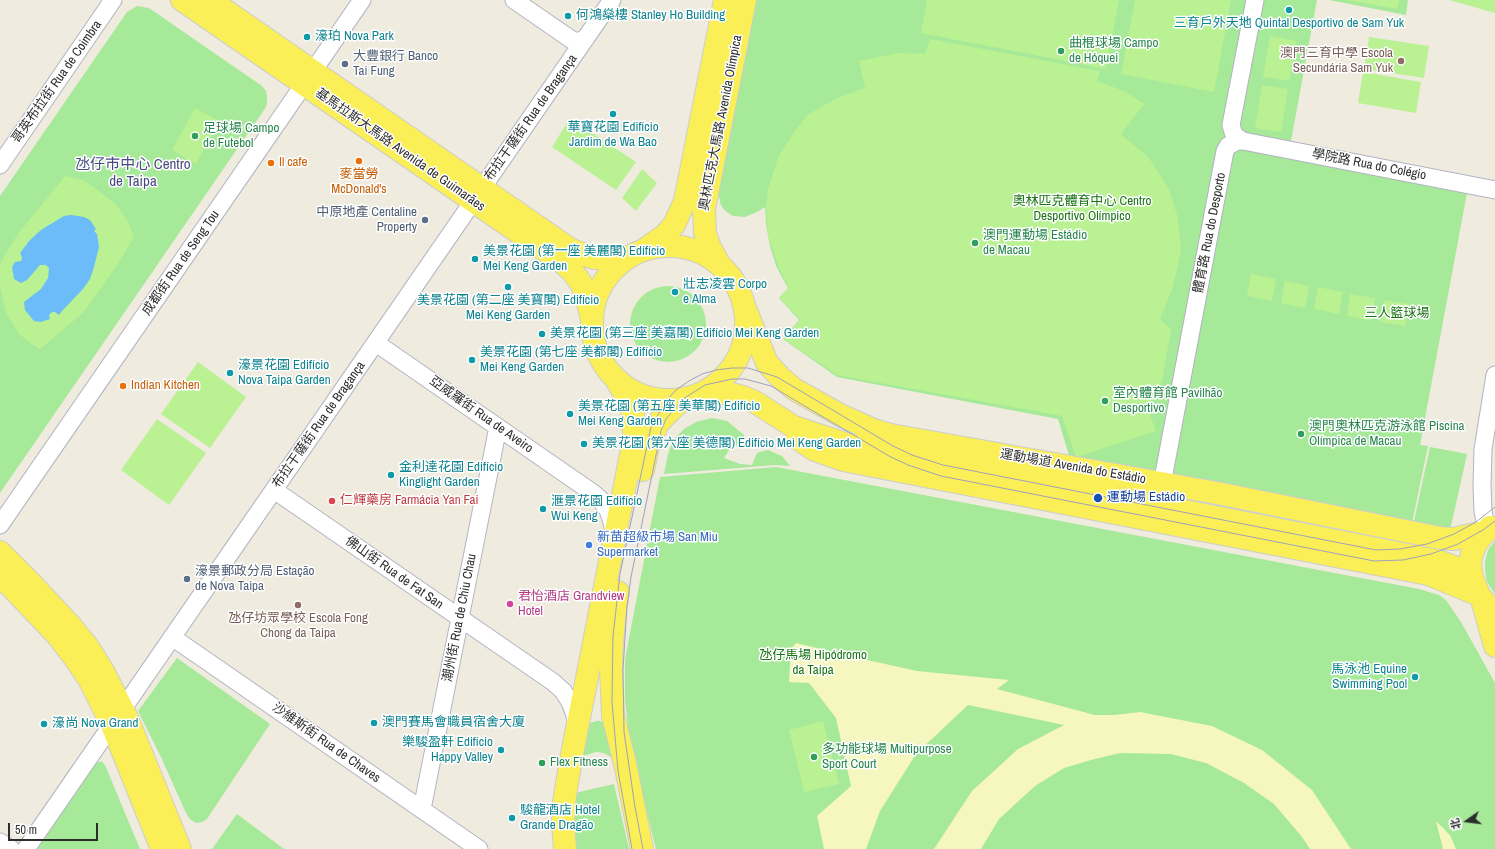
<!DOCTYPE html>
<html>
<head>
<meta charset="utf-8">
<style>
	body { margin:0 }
	#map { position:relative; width:1495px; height:849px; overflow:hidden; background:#efebdf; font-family:"Archivo Narrow","Noto Sans SC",sans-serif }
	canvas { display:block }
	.north { position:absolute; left:1447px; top:801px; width:40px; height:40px; -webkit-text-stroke:3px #fff; paint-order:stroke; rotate:256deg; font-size:11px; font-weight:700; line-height:16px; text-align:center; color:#2d2d2d }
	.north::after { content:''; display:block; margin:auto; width:14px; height:18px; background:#2d2d2d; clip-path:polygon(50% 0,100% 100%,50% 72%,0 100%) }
	.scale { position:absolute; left:8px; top:823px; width:90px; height:18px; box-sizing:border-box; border:2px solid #2d2d2d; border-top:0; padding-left:5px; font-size:12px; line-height:14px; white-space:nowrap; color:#2d2d2d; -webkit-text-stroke:3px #fff; paint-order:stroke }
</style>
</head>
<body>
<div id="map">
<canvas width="1495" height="849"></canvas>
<div class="north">北</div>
<div class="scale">50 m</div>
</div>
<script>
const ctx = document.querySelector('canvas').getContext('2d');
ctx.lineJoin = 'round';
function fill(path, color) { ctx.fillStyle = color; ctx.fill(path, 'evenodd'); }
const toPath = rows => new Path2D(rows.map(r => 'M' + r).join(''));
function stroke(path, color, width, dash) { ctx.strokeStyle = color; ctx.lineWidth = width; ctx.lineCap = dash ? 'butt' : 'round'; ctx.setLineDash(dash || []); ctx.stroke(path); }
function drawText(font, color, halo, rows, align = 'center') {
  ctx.font = font + ' "Archivo Narrow","Noto Sans SC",sans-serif'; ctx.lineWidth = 3; ctx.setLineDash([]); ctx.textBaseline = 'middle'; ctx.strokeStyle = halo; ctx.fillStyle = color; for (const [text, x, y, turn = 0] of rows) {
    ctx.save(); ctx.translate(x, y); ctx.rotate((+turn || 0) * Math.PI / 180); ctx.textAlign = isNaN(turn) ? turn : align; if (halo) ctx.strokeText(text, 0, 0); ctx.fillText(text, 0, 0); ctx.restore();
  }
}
const green = toPath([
	[756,0,1317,0,1288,157,1467,193,1420,445,1428,446,1411,528,1071,462,1058,419,837,377,783,339,799,320,779,298,788,288,776,266,770,246,766,224,765,207,757,212,745,217,733,216,724,210,721,205,717,190],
	[1329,0,1408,0,1406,15],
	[137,6,149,8,262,86,266,91,267,97,267,104,264,110,0,493,0,196,127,12],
	'630 324a38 38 0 1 1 76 0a38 38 0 1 1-76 0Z',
	[712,418,727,421,744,435,746,443,731,447,724,458,740,464,752,465,757,453,768,450,782,456,790,466,774,465,664,474,668,454,673,440,684,429,696,422],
	[1430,447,1467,454,1451,526,1449,529,1413,526],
	[776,467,1419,589,1439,595,1446,600,1461,622,1495,683,1495,849,656,849,634,761,628,729,625,698,625,659,660,477],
	[1495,541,1495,594,1487,582,1485,571,1485,561,1488,550],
	[177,658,270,724,207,819,202,822,196,823,190,819,186,813,161,757,138,711],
	[597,721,600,721,605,723,609,730,611,757,604,753,596,752,586,755,580,760,586,727,590,723],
	[101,761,105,765,140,849,37,849,96,763],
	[614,784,629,849,576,849,574,815,575,793],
	[237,814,284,849,212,849]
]);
const sand = toPath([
	[796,643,867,660,917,671,1009,680,997,689,1095,715,1114,715,1140,712,1212,726,1262,750,1312,790,1351,849,1310,849,1302,837,1274,804,1244,783,1206,763,1171,754,1120,753,1091,760,1064,768,1035,786,999,819,981,849,934,849,972,791,1018,749,1064,725,968,705,916,754,880,811,866,849,824,849,817,816,851,786,836,718,809,683,789,682,791,649],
	[1436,821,1450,835,1456,849,1443,849]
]);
const pitch = toPath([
	[927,0,1119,0,1106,69,921,33],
	[1135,0,1231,0,1214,92,1121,74],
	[1346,0,1399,0,1397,9],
	[1449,0,1495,0,1495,13],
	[1270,36,1296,41,1289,81,1263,77],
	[1369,37,1429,46,1424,78,1364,69],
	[930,39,1100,71,1097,81,1124,91,1144,104,1121,134,1149,158,1169,189,1178,218,1181,251,1173,287,1160,319,1171,329,1162,382,1150,395,1155,411,1150,415,1156,431,1076,457,1062,416,837,375,784,339,800,320,780,298,789,287,779,268,768,236,766,208,768,189,779,155,797,128,809,114,837,98,865,88,859,61,898,53,925,54],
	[1363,72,1421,82,1416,113,1358,103],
	[1262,85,1288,89,1281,132,1255,128],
	[195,108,219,121,196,164,172,150],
	[570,118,636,162,616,190,552,147],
	[642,169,657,183,636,211,622,198],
	[65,176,84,180,116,204,128,222,134,237,116,267,83,313,40,349,30,343,19,334,6,313,0,286,0,265,5,254,18,234],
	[1251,274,1276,279,1272,301,1247,296],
	[1285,281,1309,286,1305,308,1281,303],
	[1318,287,1343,292,1339,314,1314,309],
	[1350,294,1375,298,1371,321,1347,316],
	[1384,300,1409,304,1405,326,1380,322],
	[198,362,246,397,210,448,161,414],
	[157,419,206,453,169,505,121,470],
	[823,721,839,784,804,792,789,730]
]);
const water = toPath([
	[71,215,84,217,90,220,96,229,94,231,97,234,99,247,94,267,90,279,83,289,62,311,59,315,55,312,52,312,49,315,50,319,41,322,34,321,25,310,24,302,41,289,48,278,49,268,46,265,40,265,27,280,21,283,14,279,12,267,15,262,21,261,22,257,20,253,30,240,41,230,64,216]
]);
const minor = toPath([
	[514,0,572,40,579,42,586,38],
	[1243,141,1234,135,1231,125,1255,0],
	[0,165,113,0],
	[376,343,593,493,600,499,608,510,612,522,614,534],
	[1162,484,1225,151,1228,146,1237,141,1243,141,1495,190],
	[274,490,553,682,563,691,570,702,575,715,576,726],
	[0,525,362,0],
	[1490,527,1485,522,1483,511,1482,486,1483,449,1495,375],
	[172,637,479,849],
	[422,809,498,427],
	[0,842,11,849],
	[26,849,612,0]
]);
const major = toPath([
	[182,0,563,263,573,272,581,283,586,295,592,320],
	[210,0,570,249,582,254,594,258,618,259,631,256],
	'592 323a77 77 0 1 1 154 0a77 77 0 1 1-154 0Z',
	[645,249,665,235,674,225,685,201,725,0],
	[719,264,709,245,705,233,704,209,745,0],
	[743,303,767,363,780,377,794,389,840,415,874,430,891,435,1217,493,1440,538,1453,539,1484,532],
	[693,397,718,393,731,394,743,397,755,402,794,427,846,444,1438,561,1455,567,1472,577],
	[797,438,815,450,843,460,1428,574,1479,595],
	[643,470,648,446,658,423,676,405,686,399],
	[1490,527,1477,542,1472,553,1470,565,1472,577,1479,595,1488,606,1495,611],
	[0,552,28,580,70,625,88,647,103,671,127,718,180,849],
	[0,575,58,636,74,657,89,679,112,725,162,849],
	[618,592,615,611,612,642,611,669,613,716,625,763,642,849],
	[1482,600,1495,646],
	[565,849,563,823,564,802,571,759,634,439,633,413,629,401,617,381]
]);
const tram = toPath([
	[632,849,618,771,612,702,613,636,620,574,651,427,666,401,676,390,689,381,702,374,716,370,732,368,748,368,777,377,893,446,912,455,943,465,1376,550,1400,549,1427,544,1454,534,1476,522,1495,507],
	[643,849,635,807,624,732,623,669,627,606,631,577,661,431,666,419,683,399,705,385,732,379,745,379,771,386,889,456,908,465,941,476,1374,561,1403,560,1431,554,1458,544,1483,530,1495,521]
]);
const markers = [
	[1289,10,4,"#0f9aa8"],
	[568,16,4,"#0f9aa8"],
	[307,37,4,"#0f9aa8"],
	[1061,51,4,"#2e9e5b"],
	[1401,61,4,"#8d6e63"],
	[345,64,4,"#5c6f8a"],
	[613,114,4,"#0f9aa8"],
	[195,136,4,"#2e9e5b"],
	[359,161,4,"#e8710a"],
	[271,163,4,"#e8710a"],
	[425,220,4,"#5c6f8a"],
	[975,243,4,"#2e9e5b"],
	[475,259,4,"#0f9aa8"],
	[508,287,4,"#0f9aa8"],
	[675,292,4,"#0f9aa8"],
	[542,334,4,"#0f9aa8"],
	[472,360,4,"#0f9aa8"],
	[230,373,4,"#0f9aa8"],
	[123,386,4,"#e8710a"],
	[1105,401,4,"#2e9e5b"],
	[570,414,4,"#0f9aa8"],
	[1301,434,4,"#2e9e5b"],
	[584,444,4,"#0f9aa8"],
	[391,475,4,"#0f9aa8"],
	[1098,498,5,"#1a4fb4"],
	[332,501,4,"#e0444e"],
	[543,509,4,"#0f9aa8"],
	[589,545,4,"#3f7fe0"],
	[187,579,4,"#5c6f8a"],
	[510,604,4,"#d1479c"],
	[298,605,4,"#8d6e63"],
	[1415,677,4,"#0f9aa8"],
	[374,723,4,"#0f9aa8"],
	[44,724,4,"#0f9aa8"],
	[501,750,4,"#0f9aa8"],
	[814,757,4,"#2e9e5b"],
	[542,763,4,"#2e9e5b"],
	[512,818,4,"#0f9aa8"]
];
const cultureNames = [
	["何鴻燊樓 Stanley Ho Building",576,16],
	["三育戶外天地 Quintal Desportivo de Sam Yuk",1289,24,"center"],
	["濠珀 Nova Park",315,37],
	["華寶花園 Edifício",613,128,"center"],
	["Jardim de Wa Bao",613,143,"center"],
	["美景花園 (第一座 美麗閣) Edifício",483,252],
	["Mei Keng Garden",483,267],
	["壯志凌雲 Corpo",683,285],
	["e Alma",683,300],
	["美景花園 (第二座 美寶閣) Edifício",508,301,"center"],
	["Mei Keng Garden",508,316,"center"],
	["美景花園 (第三座 美嘉閣) Edifício Mei Keng Garden",550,334],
	["美景花園 (第七座 美都閣) Edifício",480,353],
	["Mei Keng Garden",480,368],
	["濠景花園 Edifício",238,366],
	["Nova Taipa Garden",238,381],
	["美景花園 (第五座 美華閣) Edifício",578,407],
	["Mei Keng Garden",578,422],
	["美景花園 (第六座 美德閣) Edifício Mei Keng Garden",592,444],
	["金利達花園 Edifício",399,468],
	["Kinglight Garden",399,483],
	["滙景花園 Edifício",551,502],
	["Wui Keng",551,517],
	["馬泳池 Equine",1407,670,"right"],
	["Swimming Pool",1407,685,"right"],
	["澳門賽馬會職員宿舍大廈",382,723],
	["濠尚 Nova Grand",52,724],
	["樂駿盈軒 Edifício",493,743,"right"],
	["Happy Valley",493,758,"right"],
	["駿龍酒店 Hotel",520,811],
	["Grande Dragão",520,826]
];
const leisureNames = [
	["曲棍球場 Campo",1069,44],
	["de Hóquei",1069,59],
	["足球場 Campo",203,129],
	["de Futebol",203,144],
	["澳門運動場 Estádio",983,236],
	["de Macau",983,251],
	["室內體育館 Pavilhão",1113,394],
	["Desportivo",1113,409],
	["澳門奧林匹克游泳館 Piscina",1309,427],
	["Olímpica de Macau",1309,442],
	["多功能球場 Multipurpose",822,750],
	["Sport Court",822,765],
	["Flex Fitness",550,763]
];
const educationNames = [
	["澳門三育中學 Escola",1393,54],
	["Secundária Sam Yuk",1393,69],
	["氹仔坊眾學校 Escola Fong",298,619,"center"],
	["Chong da Taipa",298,634,"center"]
];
const serviceNames = [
	["大豐銀行 Banco",353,57],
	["Tai Fung",353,72],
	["中原地產 Centaline",417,213,"right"],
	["Property",417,228,"right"],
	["濠景郵政分局 Estação",195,572],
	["de Nova Taipa",195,587]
];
const streetNames = [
	["哥英布拉街 Rua de Coimbra",57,82,-55],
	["布拉干薩街 Rua de Bragança",531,118,-55],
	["奧林匹克大馬路 Avenida Olímpica",721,123,-79],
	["基馬拉斯大馬路 Avenida de Guimarães",400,150,35],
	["學院路 Rua do Colégio",1369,165,11],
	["體育路 Rua do Desporto",1210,233,-79],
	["成都街 Rua de Seng Tou",181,263,-55],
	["亞威羅街 Rua de Aveiro",481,415,35],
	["布拉干薩街 Rua de Bragança",319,425,-55],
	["運動場道 Avenida do Estádio",1073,467,10],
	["佛山街 Rua de Fat San",394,573,35],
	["潮州街 Rua de Chiu Chau",460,618,-79],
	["沙維斯街 Rua de Chaves",326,743,35]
];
const foodNames = [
	["Il cafe",279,163],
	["麥當勞",359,175,"center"],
	["McDonald's",359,190,"center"],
	["Indian Kitchen",131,386]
];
const parkNames = [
	["奧林匹克體育中心 Centro",1082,202],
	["Desportivo Olímpico",1082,217],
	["三人籃球場",1397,314],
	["氹仔馬場 Hipódromo",813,656],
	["da Taipa",813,671]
];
const transitNames = [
	["運動場 Estádio",1107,498]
];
const healthNames = [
	["仁輝藥房 Farmácia Yan Fai",340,501]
];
const shopNames = [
	["新苗超級市場 San Miu",597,538],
	["Supermarket",597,553]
];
const hotelNames = [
	["君怡酒店 Grandview",518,597],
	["Hotel",518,612]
];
const quarterNames = [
	["氹仔市中心 Centro",133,165],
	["de Taipa",133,182]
];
fill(green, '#a6e998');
fill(sand, '#f5f6c0');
fill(pitch, '#baf193');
fill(water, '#6bbcf8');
stroke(minor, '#b3b3c1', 19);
stroke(major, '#cdcdcd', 24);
stroke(minor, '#fff', 17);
stroke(major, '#fbef58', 22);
stroke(tram, '#a1a1b9', 1);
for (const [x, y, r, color] of markers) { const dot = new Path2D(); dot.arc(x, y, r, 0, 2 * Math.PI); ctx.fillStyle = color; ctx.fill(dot); stroke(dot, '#fff', 1.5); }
drawText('13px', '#0d838f', '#fff', cultureNames, 'left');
drawText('13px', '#27864d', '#fff', leisureNames, 'left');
drawText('13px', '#785e54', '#fff', educationNames, 'right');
drawText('13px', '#4e5e75', '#fff', serviceNames, 'left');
drawText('13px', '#2d2d2d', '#fff', streetNames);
drawText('13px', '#c56008', '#fff', foodNames, 'left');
drawText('13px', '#1a7215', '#fff', parkNames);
drawText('13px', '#164399', '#fff', transitNames, 'left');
drawText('13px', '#be3a42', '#fff', healthNames, 'left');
drawText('13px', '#366cbe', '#fff', shopNames, 'left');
drawText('13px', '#b23c85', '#fff', hotelNames, 'left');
drawText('15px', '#494a82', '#fff', quarterNames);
</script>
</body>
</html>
